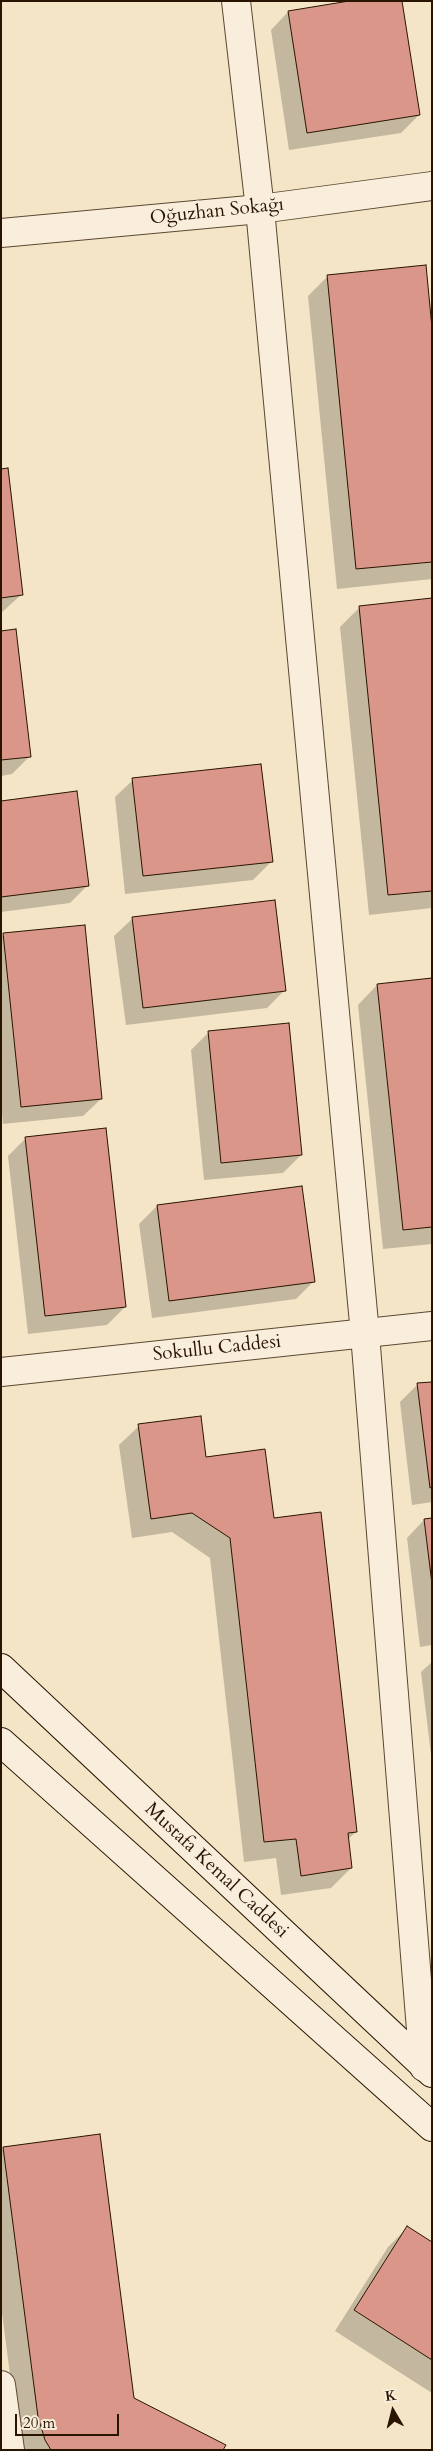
<!DOCTYPE html>
<html>
<head>
<meta charset="utf-8">
<style>
	body { margin:0 }
	#map { position:relative; width:433px; height:2451px; overflow:hidden; background:#f4e5c7; font-family:Cardo,serif }
	canvas { display:block }
	.frame { position:absolute; inset:0; border:2px solid #291400; pointer-events:none }
	.north { position:absolute; left:368px; top:2386px; width:50px; height:50px; -webkit-text-stroke:4px #f8eedb; paint-order:stroke; rotate:352deg; font-size:14px; font-weight:700; line-height:20px; text-align:center; color:#291400 }
	.north::after { content:''; display:block; margin:auto; width:18px; height:22px; background:#291400; clip-path:polygon(50% 0,100% 100%,50% 72%,0 100%) }
	.scale { position:absolute; left:15px; top:2414px; width:104px; height:22px; box-sizing:border-box; border:2px solid #291400; border-top:0; padding-left:6px; font-size:15px; line-height:18px; white-space:nowrap; color:#291400; -webkit-text-stroke:4px #f8eedb; paint-order:stroke }
</style>
</head>
<body>
<div id="map">
<canvas width="433" height="2451"></canvas>
<div class="frame"></div>
<div class="north">K</div>
<div class="scale">20 m</div>
</div>
<script>
const ctx = document.querySelector('canvas').getContext('2d');
ctx.lineJoin = 'round';
function fill(path, color) { ctx.fillStyle = color; ctx.fill(path, 'evenodd'); }
const toPath = rows => new Path2D(rows.map(r => 'M' + r).join(''));
function stroke(path, color, width, dash) { ctx.strokeStyle = color; ctx.lineWidth = width; ctx.lineCap = dash ? 'butt' : 'round'; ctx.setLineDash(dash || []); ctx.stroke(path); }
function drawText(font, color, halo, rows, align = 'center') {
  ctx.font = font + ' Cardo,serif'; ctx.lineWidth = 5; ctx.setLineDash([]); ctx.textBaseline = 'middle'; ctx.strokeStyle = halo; ctx.fillStyle = color; for (const [text, x, y, turn = 0] of rows) {
    ctx.save(); ctx.translate(x, y); ctx.rotate((+turn || 0) * Math.PI / 180); ctx.textAlign = isNaN(turn) ? turn : align; if (halo) ctx.strokeText(text, 0, 0); ctx.fillText(text, 0, 0); ctx.restore();
  }
}
const shadow = toPath([
	[288,12,419,115,401,133,289,150,271,30],
	[328,276,432,341,432,579,337,589,308,296],
	[1,470,21,595,1,613],
	[432,600,432,908,369,915,340,627,360,607],
	[1,632,29,757,12,774,1,776],
	[133,780,271,862,253,880,125,894,115,797],
	[1,802,88,885,70,903,1,912],
	[132,919,285,990,267,1008,126,1025,114,936],
	[4,934,101,1099,83,1116,3,1124,1,1103,1,937],
	[432,979,432,1244,383,1249,358,1005,377,985],
	[209,1032,301,1155,283,1173,204,1180,191,1050],
	[26,1138,125,1307,107,1325,28,1334,8,1156],
	[157,1206,313,1282,296,1299,152,1318,139,1224],
	[432,1383,432,1502,412,1505,400,1402,417,1385],
	[139,1426,205,1458,273,1519,356,1832,347,1840,351,1868,331,1888,281,1895,276,1858,244,1862,210,1558,172,1532,132,1538,119,1445],
	[432,1519,432,1645,420,1647,407,1538,424,1520],
	[432,1662,432,1763,421,1672],
	[4,2148,133,2399,222,2450,23,2450,18,2437,1,2305,1,2150],
	[407,2228,432,2243,432,2393,335,2331,388,2247]
]);
const building = toPath([
	[349,1,402,1,420,115,307,133,288,11,349,1],
	[426,265,432,328,432,562,356,569,327,275,426,265],
	[8,468,23,595,1,598,1,469,8,468],
	[432,598,432,891,388,895,359,606,432,598],
	[16,629,31,757,1,760,1,631,16,629],
	[261,764,273,862,143,876,132,778,261,764],
	[77,791,89,886,1,897,1,801,77,791],
	[275,900,286,991,143,1008,132,917,275,900],
	[85,925,102,1099,21,1107,3,933,85,925],
	[432,978,432,1227,403,1230,377,984,432,978],
	[289,1023,302,1155,221,1163,208,1031,289,1023],
	[106,1128,126,1307,45,1316,25,1137,106,1128],
	[302,1186,315,1282,169,1301,157,1205,302,1186],
	[432,1382,432,1487,430,1488,417,1383,432,1382],
	[201,1416,206,1457,265,1449,274,1518,321,1512,357,1832,348,1833,352,1868,301,1876,296,1839,264,1842,230,1538,192,1513,151,1519,138,1424,201,1416],
	[432,1518,432,1584,424,1519,432,1518],
	[100,2134,134,2398,226,2445,223,2450,51,2450,45,2440,38,2417,3,2147,100,2134],
	[407,2226,432,2242,432,2360,354,2310,407,2226]
]);
const minor = toPath([
	[236,1,260,209,365,1334,424,2067],
	[1,2385,10,2450]
]);
const tertiary = toPath([
	[1,233,260,209,432,186],
	[1,1372,432,1326]
]);
const secondary = toPath([
	[1,1668,432,2073],
	[1,1742,432,2127]
]);
const streetNames = [
	["Oğuzhan Sokağı",217,212,-6],
	["Sokullu Caddesi",217,1349,-6],
	["Mustafa Kemal Caddesi",216,1871,43]
];
fill(shadow, '#0003');
fill(building, '#d99689');
stroke(building, '#291400', 1);
stroke(minor, '#5c4832', 30);
stroke(tertiary, '#5c4832', 30);
stroke(secondary, '#291400', 30);
stroke(minor, '#f8eedb', 28);
stroke(tertiary, '#f8eedb', 28);
stroke(secondary, '#f8eedb', 28);
drawText('19px', '#291400', '#f8eedb', streetNames);
</script>
</body>
</html>
